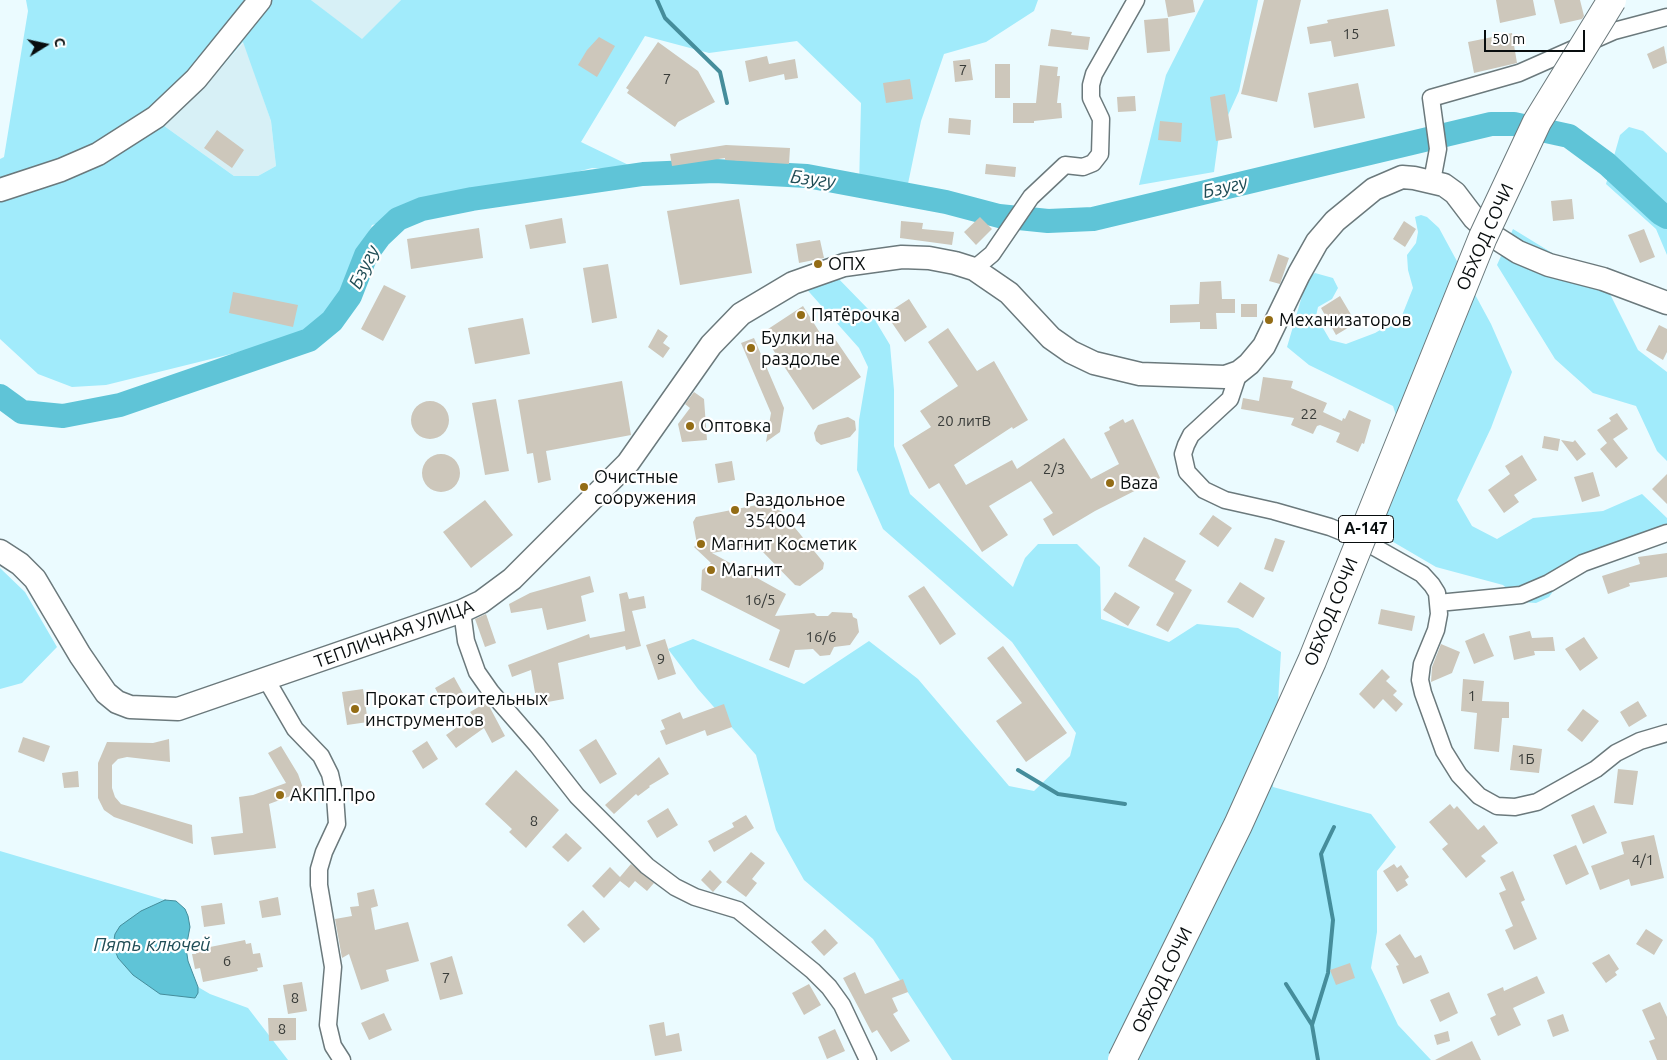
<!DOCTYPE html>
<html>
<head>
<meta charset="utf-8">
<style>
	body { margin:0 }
	#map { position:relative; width:1667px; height:1060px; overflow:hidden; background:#ebfbff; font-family:Ubuntu,sans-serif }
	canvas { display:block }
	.north { position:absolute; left:20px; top:20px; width:50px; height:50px; -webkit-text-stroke:4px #fff; paint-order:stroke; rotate:80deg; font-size:14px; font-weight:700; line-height:20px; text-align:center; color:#080d0e }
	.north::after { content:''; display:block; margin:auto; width:18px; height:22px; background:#080d0e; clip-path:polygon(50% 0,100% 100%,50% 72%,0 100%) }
	.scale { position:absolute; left:1484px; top:30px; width:101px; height:22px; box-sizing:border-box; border:2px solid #080d0e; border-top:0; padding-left:6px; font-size:15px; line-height:18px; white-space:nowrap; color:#080d0e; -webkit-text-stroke:4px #fff; paint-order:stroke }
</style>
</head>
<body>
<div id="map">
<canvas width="1667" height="1060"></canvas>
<div class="north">С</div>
<div class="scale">50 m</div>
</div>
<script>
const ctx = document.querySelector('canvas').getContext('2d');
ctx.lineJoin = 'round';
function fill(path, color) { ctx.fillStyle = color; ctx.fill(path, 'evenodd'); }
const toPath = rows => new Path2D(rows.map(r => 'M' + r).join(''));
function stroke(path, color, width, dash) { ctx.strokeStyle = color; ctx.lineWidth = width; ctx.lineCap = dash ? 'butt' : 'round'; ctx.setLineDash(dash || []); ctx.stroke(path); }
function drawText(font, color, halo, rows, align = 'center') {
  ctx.font = font + ' Ubuntu,sans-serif'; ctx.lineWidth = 4.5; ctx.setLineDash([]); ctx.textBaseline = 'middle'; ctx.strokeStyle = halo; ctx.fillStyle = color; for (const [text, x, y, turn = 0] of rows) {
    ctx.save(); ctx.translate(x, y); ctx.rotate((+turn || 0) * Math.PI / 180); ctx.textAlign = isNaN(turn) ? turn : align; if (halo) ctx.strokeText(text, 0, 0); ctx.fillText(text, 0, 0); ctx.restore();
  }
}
const built = toPath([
	[311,0,401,0,362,40],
	[244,42,271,121,276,166,258,176,234,176,160,123,199,93]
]);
const green = toPath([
	[26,0,311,0,362,39,401,0,1038,0,1034,11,986,42,944,54,921,121,904,203,859,188,861,103,797,41,709,53,645,36,581,142,641,171,592,168,372,225,324,331,106,385,72,387,38,374,0,339,0,159,4,157,28,11],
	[243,42,271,121,276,166,258,176,234,176,160,123,199,93],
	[1204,0,1258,0,1239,91,1219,135,1214,172,1139,185,1166,75],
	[1629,127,1643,131,1667,153,1667,255,1656,229,1606,184,1620,135],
	[1421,215,1427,217,1439,228,1491,324,1512,372,1491,428,1457,500,1472,526,1497,539,1533,518,1603,511,1642,494,1667,518,1667,536,1573,563,1549,597,1536,603,1521,602,1503,585,1436,567,1383,536,1367,510,1400,427,1393,406,1309,365,1287,347,1307,279,1315,273,1333,278,1338,288,1332,299,1318,307,1316,316,1330,340,1346,344,1375,333,1401,318,1413,288,1408,270,1407,255,1416,243,1418,232,1415,217],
	[1513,229,1606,286,1638,350,1667,372,1667,461,1657,451,1636,406,1593,393,1555,359,1497,265],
	[832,272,869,310,890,345,894,390,894,446,910,494,1013,587,1025,558,1038,544,1077,544,1100,567,1101,619,1169,642,1197,624,1238,628,1281,652,1273,787,1371,814,1396,847,1377,871,1377,932,1371,968,1398,1025,1431,1060,952,1060,873,939,804,880,776,830,756,755,698,689,668,649,693,639,804,684,869,641,918,679,1009,786,1034,791,1070,756,1076,733,1012,642,883,529,857,470,859,420,868,367,859,348,802,284],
	[0,568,25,592,57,647,22,683,0,689],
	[0,851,165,900,176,901,185,909,188,916,190,927,186,948,188,961,198,987,210,994,248,1008,288,1060,0,1060]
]);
const water = toPath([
	[165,900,176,901,185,909,188,916,190,927,186,948,188,961,198,987,198,993,195,998,160,994,133,975,118,958,113,945,115,934,120,926,141,911,165,900]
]);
const stream = toPath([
	[657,0,665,18,720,72,727,103],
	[1018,770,1058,794,1125,804],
	[1286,984,1312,1025,1318,1060],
	[1312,1025,1328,973,1333,920,1321,854,1334,827]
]);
const river = toPath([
	[0,396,22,412,63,416,120,405,309,340,332,321,350,296,366,255,380,236,398,219,422,209,472,199,643,174,715,171,807,176,946,202,999,216,1048,221,1093,219,1491,124,1514,124,1569,136,1607,164,1660,213,1667,217]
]);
const building = toPath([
	[1165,0,1193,0,1195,12,1168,17],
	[1264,0,1301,0,1277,102,1241,94],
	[1496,0,1533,0,1536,15,1500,23],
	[1554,0,1580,0,1584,16,1582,19,1560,24],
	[1388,9,1395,46,1334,57,1331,41,1310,44,1307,27,1328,23,1327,20],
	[1168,18,1170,51,1147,53,1144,20],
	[1051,29,1072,32,1071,35,1090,37,1088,50,1048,46],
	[1512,33,1517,63,1474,73,1468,42],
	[599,37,615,46,597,77,578,65,587,50],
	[658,42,698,71,715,102,678,122,675,127,627,93,629,90,626,88],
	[1664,46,1667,63,1653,69,1647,54],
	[767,56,769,64,795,59,798,78,785,80,784,74,749,82,745,61],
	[970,59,973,80,955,82,953,61],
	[995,64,1010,64,1010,98,995,98],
	[1040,65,1058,67,1057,76,1060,76,1057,103,1061,103,1062,118,1034,121,1034,123,1013,123,1013,103,1036,103],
	[910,79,913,99,886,103,883,83],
	[1358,83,1365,118,1314,128,1308,93],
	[1225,94,1232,138,1216,141,1210,97],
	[1135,96,1136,111,1118,112,1117,97],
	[949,118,971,120,970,135,948,133],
	[1160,121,1182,123,1181,142,1158,140],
	[217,130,244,150,232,168,204,148],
	[726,145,790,148,789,164,725,160,725,158,672,166,670,154],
	[986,164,1016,167,1015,177,985,174],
	[739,199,752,273,680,285,667,211],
	[1572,199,1574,219,1553,221,1551,201],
	[980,217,992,229,976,245,964,232],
	[562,218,566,243,530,249,525,225],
	[901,221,923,223,922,229,954,232,952,245,900,238],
	[1404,221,1416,229,1405,247,1393,239],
	[479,228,483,258,411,269,407,239],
	[1644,229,1655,257,1640,263,1628,235],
	[820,240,824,258,799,263,796,244],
	[1278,254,1289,258,1280,284,1269,281],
	[608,264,617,318,592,323,583,268],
	[1221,281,1222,299,1235,299,1235,313,1216,313,1217,329,1200,329,1200,322,1170,323,1170,305,1199,304,1200,282],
	[384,285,406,296,383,341,361,329],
	[233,292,298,305,293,327,229,313],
	[1340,296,1356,323,1336,335,1321,308],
	[909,299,927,327,905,342,886,314],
	[1241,304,1257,304,1257,317,1241,317],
	[803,306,827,344,835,339,861,377,813,410,762,333],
	[523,318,530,354,475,364,468,328],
	[1659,325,1667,329,1667,352,1663,360,1646,350],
	[948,328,977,371,994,361,1028,420,1013,429,1012,427,954,465,966,485,1012,460,1017,469,1064,438,1091,479,1119,464,1104,433,1110,430,1109,427,1123,419,1125,423,1133,419,1160,478,1095,511,1053,536,1043,519,1053,513,1031,481,989,506,1008,535,982,552,939,483,929,489,902,445,931,427,920,411,958,386,928,342],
	[658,329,668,336,663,343,670,348,663,358,648,347],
	[754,338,784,408,780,432,766,442,771,413,741,343],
	[1263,377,1293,381,1291,388,1327,403,1323,412,1342,421,1343,418,1345,419,1349,410,1371,420,1364,444,1362,443,1358,452,1336,442,1340,433,1320,425,1317,426,1313,434,1291,425,1294,418,1241,409,1243,398,1259,401],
	[622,381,631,435,546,451,551,480,538,483,533,453,527,454,518,400],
	[694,392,704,399,707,440,682,442,678,424,690,408,685,404],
	[496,399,509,471,485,475,472,403],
	'411 420a19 19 0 1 1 38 0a19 19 0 1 1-38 0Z',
	[1617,413,1628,429,1613,439,1628,458,1616,468,1600,449,1607,443,1597,430,1611,421,1609,418],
	[848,417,855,421,856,430,850,437,821,445,816,441,814,433,818,425],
	[1544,436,1560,439,1558,451,1542,448],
	[1561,440,1573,442,1575,440,1586,454,1577,461],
	'422 473a19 19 0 1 1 38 0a19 19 0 1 1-38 0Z',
	[1522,455,1537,480,1514,495,1519,502,1504,513,1488,490,1510,474,1505,466],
	[732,461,735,480,718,483,715,464],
	[1593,472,1600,496,1582,502,1574,477],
	[1667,474,1667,504,1652,489],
	[485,500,513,535,471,568,443,532],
	[762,504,781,511,824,563,823,569,800,586,795,585,762,551,750,546,712,553,786,594,775,616,814,613,817,616,828,616,832,612,852,613,853,617,857,619,859,632,850,645,834,647,830,655,820,656,813,649,795,650,789,668,769,660,780,630,701,590,702,570,711,563,694,547,697,544,693,522,696,517],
	[1213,515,1232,528,1218,547,1199,534],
	[1144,537,1186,561,1175,580,1192,590,1168,632,1156,625,1174,593,1128,566],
	[1275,538,1285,541,1273,572,1264,569],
	[1667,553,1667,577,1629,583,1630,586,1608,594,1602,576,1640,564,1638,557],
	[590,576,594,592,581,596,586,621,547,630,542,608,511,613,509,604,530,593],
	[1240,582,1265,598,1253,618,1227,602],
	[924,586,956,634,940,645,908,596],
	[627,592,629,599,644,596,646,608,632,611,641,646,626,650,625,646,558,663,564,699,537,704,531,670,512,677,508,665,589,634,590,638,625,631,619,594],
	[1115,592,1140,607,1128,626,1103,610],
	[1381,609,1415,616,1412,631,1378,624],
	[486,614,496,643,485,647,475,619],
	[1530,631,1532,638,1553,637,1555,651,1534,651,1535,655,1514,660,1509,636],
	[1484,633,1494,656,1474,664,1465,641],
	[1584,637,1598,658,1580,671,1565,649],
	[665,639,676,674,658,680,646,645],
	[1441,644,1460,652,1452,673,1431,682,1432,667],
	[1003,646,1067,733,1026,762,996,721,1022,703,987,658],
	[1382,669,1390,677,1386,681,1397,691,1393,695,1403,704,1396,712,1383,699,1374,709,1359,694],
	[454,677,464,695,445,706,435,688],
	[1463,679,1484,681,1482,701,1509,702,1509,718,1502,718,1499,752,1474,749,1477,713,1461,711],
	[363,689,368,722,347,725,342,692],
	[1638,701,1647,716,1629,727,1620,712],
	[487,702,505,736,492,743,484,728,456,748,446,735,473,716,470,712],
	[724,704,732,727,707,736,705,730,666,745,660,731,665,729,661,720,680,712,683,719],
	[1583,709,1599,721,1582,742,1567,730],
	[23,737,50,746,44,762,18,752],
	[169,739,170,762,127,757,118,759,112,765,112,788,115,797,121,804,192,825,193,844,114,817,104,810,98,798,98,763,107,742,153,743],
	[596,739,617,774,600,784,579,750],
	[427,741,438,759,423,769,412,751],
	[1513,745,1542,749,1539,773,1510,770],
	[281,746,298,774,304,791,269,804,276,848,214,855,211,837,243,833,239,797,253,795,286,783,268,753],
	[659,757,669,774,649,786,650,787,638,796,636,794,614,814,605,805],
	[1618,769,1638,771,1633,805,1614,803],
	[516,770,559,810,526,848,509,832,512,829,485,804],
	[78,771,79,787,64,788,62,773],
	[1450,804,1454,809,1457,806,1478,830,1484,825,1498,843,1481,856,1486,861,1466,878,1442,849,1448,844,1429,822],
	[1594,805,1607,833,1583,844,1571,815],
	[668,808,678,825,657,838,647,821],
	[746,815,754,828,714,852,708,841,734,827,732,823],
	[566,833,582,848,568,862,552,847],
	[1654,835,1664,878,1631,886,1629,879,1600,890,1591,866,1624,854,1621,842],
	[1576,845,1589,874,1566,885,1553,855],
	[751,852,765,863,752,879,757,883,746,897,726,882],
	[631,864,654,883,647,891,635,881,629,888,620,881,604,898,592,886,610,867,620,877],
	[1394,864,1397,868,1401,865,1409,877,1405,880,1408,885,1397,892,1383,871],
	[710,870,722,882,713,892,701,880],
	[1513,871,1525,900,1521,902,1537,939,1514,950,1505,930,1513,926,1499,893,1506,890,1500,877],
	[374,889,378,906,371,908,375,930,408,922,419,961,386,970,389,981,361,990,349,954,342,958,335,919,352,916,350,907,359,906,357,893],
	[278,897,281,915,262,918,259,901],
	[222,903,225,924,204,927,201,906],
	[583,910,600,929,584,943,567,925],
	[825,929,838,943,824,956,811,942],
	[1646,929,1663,940,1654,955,1636,944],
	[1400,934,1415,958,1421,955,1429,973,1403,984,1396,966,1399,965,1385,944],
	[245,940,246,944,251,943,253,954,260,953,263,967,257,968,258,971,203,982,200,968,195,969,192,954,196,954,195,950],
	[1609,954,1619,969,1615,972,1617,975,1606,983,1592,963],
	[452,956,463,994,440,1000,430,963],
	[1350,963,1355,978,1336,985,1330,970],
	[855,972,865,994,903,979,908,992,892,998,898,1011,893,1014,910,1041,891,1052,877,1030,872,1033,843,978],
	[1537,976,1545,993,1513,1008,1521,1025,1498,1036,1490,1018,1496,1015,1487,994,1503,987,1504,991],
	[302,982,307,1011,288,1014,283,985],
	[809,984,821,1005,804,1015,792,993],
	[1449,992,1458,1013,1440,1022,1430,1000],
	[1660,1002,1667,1017,1667,1060,1657,1060,1649,1041,1655,1039,1642,1010],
	[384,1013,392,1030,369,1040,361,1023],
	[1563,1014,1569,1031,1553,1037,1547,1020],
	[268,1018,296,1018,296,1040,269,1041],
	[664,1022,666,1036,679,1033,682,1051,655,1056,649,1025],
	[835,1029,845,1051,827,1059,818,1037],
	[1448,1031,1450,1041,1437,1045,1434,1035],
	[1472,1041,1481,1060,1435,1060]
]);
const street = toPath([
	[1432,181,1438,149,1431,98,1519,73,1614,31,1667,17],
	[974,269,992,254,1031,197,1065,165,1083,167,1093,163,1100,154,1101,119,1091,98,1091,85,1094,74,1136,0],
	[1239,372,1230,399,1191,435,1186,445,1183,454,1187,472,1204,490,1225,500,1274,511,1330,527,1362,540,1422,574,1432,585,1437,593,1439,614,1436,630,1422,664,1420,680,1423,693,1444,751,1459,775,1479,796,1497,806,1515,807,1537,802,1596,769,1616,753,1640,741,1667,733],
	[1438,603,1521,595,1549,583,1583,563,1667,533],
	[462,611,466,641,477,672,491,692,537,745,577,796,647,866,675,887,695,897,738,910,813,971,829,987,842,1005,868,1060],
	[266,679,295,729,321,756,330,774,335,796,337,824,324,852,319,869,319,885,333,967,328,1025,333,1046,342,1060]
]);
const secondary = toPath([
	[0,190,61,170,98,154,156,117,196,79,260,0],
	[0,551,20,564,35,579,80,655,106,693,117,702,130,707,178,709,462,611,481,602,512,579,628,463,711,345,741,314,793,283,844,265,902,257,929,258,955,263,974,269,1009,293,1051,338,1071,352,1094,363,1140,374,1225,377,1239,372,1249,364,1264,346,1299,274,1317,242,1335,221,1374,189,1402,177,1414,178,1444,185,1455,193,1474,218,1496,238,1518,252,1549,265,1603,279,1667,303]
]);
const highwayBridge = toPath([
	[1122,1060,1238,825,1312,661,1483,237,1537,122,1612,0]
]);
const markers = [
	[818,264,5,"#936c15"],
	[801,315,5,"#936c15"],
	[1269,320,5,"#936c15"],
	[751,348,5,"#936c15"],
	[690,426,5,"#936c15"],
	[1110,483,5,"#936c15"],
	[584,487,5,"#936c15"],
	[735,510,5,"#936c15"],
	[701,544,5,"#936c15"],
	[711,570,5,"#936c15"],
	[355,709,5,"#936c15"],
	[280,795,5,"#936c15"]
];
const numberNames = [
	["15",1351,34],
	["7",963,70],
	["7",667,79],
	["22",1309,414],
	["20 литВ",964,421],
	["2/3",1054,469],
	["16/5",760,600],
	["16/6",821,637],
	["9",661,659],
	["1",1472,696],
	["1Б",1526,759],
	["8",534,821],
	["4/1",1643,860],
	["6",227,961],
	["7",446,978],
	["8",295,998],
	["8",282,1029]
];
const shields = [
	[1366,529,55]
];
const shieldNames = [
	["А-147",1366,529]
];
const streetNames = [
	["ОБХОД СОЧИ",1485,237,-66],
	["ОБХОД СОЧИ",1331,612,-68],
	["ТЕПЛИЧНАЯ УЛИЦА",394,634,-20],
	["ОБХОД СОЧИ",1162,980,-64]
];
const poiNames = [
	["ОПХ",828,264],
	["Пятёрочка",811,315],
	["Механизаторов",1279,320],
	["Булки на",761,338],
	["раздолье",761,359],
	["Оптовка",700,426],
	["Очистные",594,477],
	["сооружения",594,498],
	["Baza",1120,483],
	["Раздольное",745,500],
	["354004",745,521],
	["Магнит Косметик",711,544],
	["Магнит",721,570],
	["Прокат строительных",365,699],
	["инструментов",365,720],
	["АКПП.Про",290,795]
];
const waterNames = [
	["Бзугу",813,179,7],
	["Бзугу",1225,187,-13],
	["Бзугу",364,267,-64],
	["Пять ключей",152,945]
];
fill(built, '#d7f0f6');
fill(green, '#a1ebfb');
fill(water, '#5fc4d7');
stroke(water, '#458d9b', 1);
stroke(stream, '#458d9b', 4);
stroke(river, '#5fc4d7', 24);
fill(building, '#cdc7bb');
stroke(street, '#6b797c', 19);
stroke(secondary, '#6b797c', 25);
stroke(street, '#fff', 16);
stroke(secondary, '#fff', 22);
stroke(highwayBridge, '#6b797c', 30, []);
stroke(highwayBridge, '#fff', 28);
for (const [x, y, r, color] of markers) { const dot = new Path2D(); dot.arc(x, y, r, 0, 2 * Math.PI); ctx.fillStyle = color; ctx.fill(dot); stroke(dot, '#fff', 2); }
drawText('15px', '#393c39', null, numberNames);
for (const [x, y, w] of shields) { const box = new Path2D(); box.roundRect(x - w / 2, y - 13.5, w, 27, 4); ctx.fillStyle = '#fff'; ctx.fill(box); stroke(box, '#080d0e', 1); }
drawText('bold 16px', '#080d0e', null, shieldNames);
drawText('18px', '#080d0e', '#fff', streetNames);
drawText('18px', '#080d0e', '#fff', poiNames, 'left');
drawText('italic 19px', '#204d56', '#fff', waterNames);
</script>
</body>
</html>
